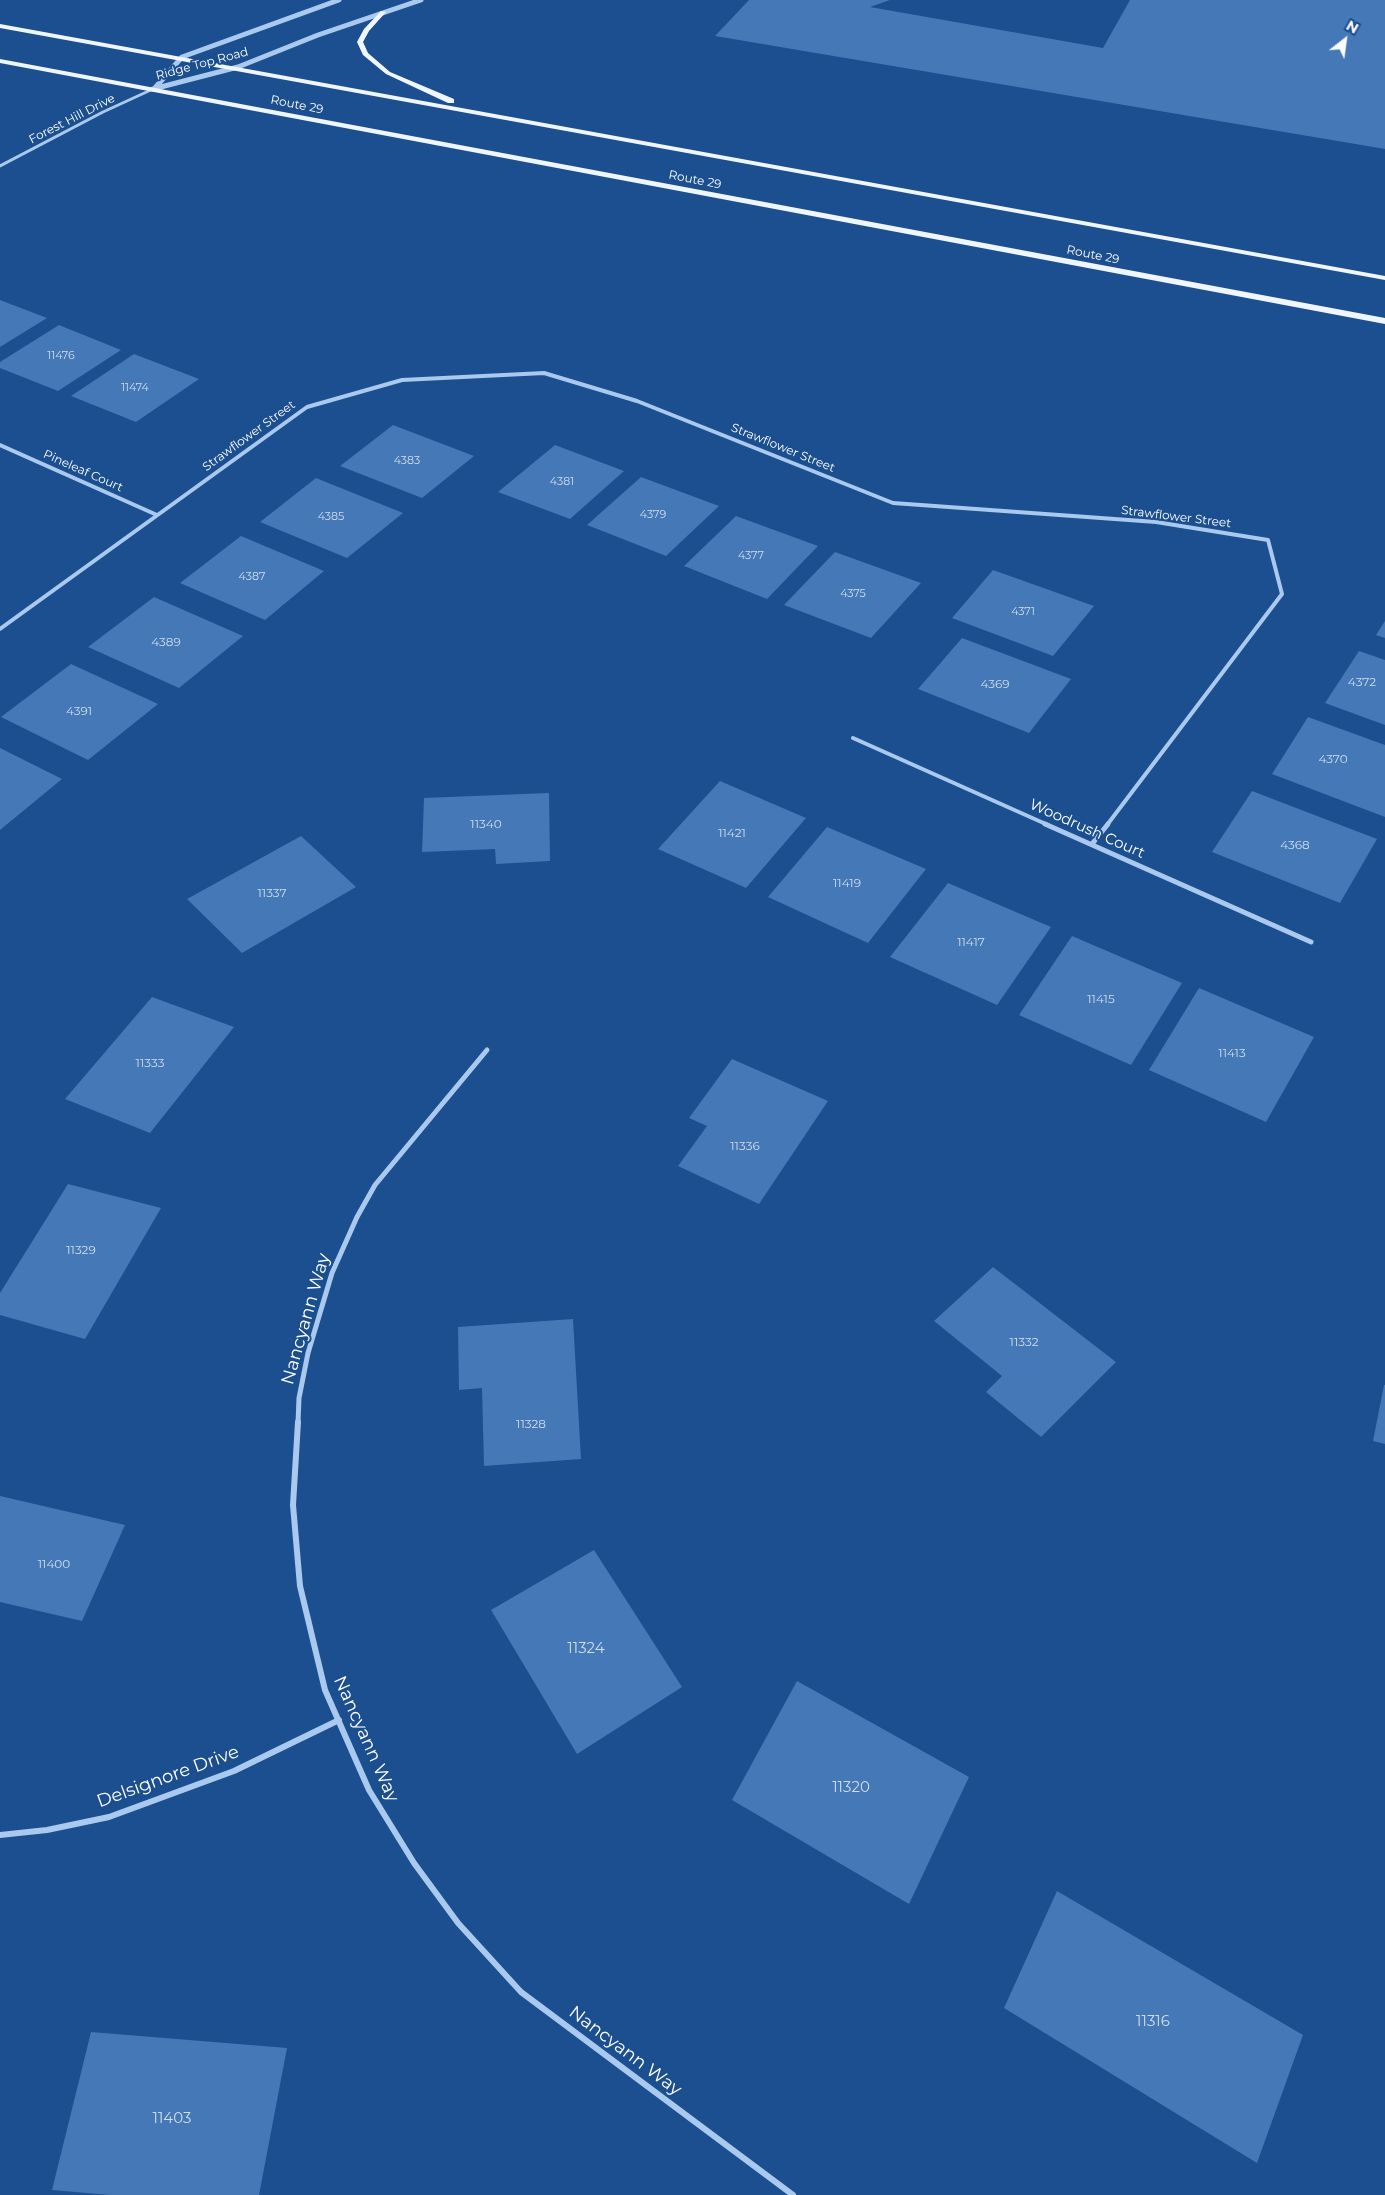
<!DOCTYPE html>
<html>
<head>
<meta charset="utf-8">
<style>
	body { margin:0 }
	#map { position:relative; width:1385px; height:2195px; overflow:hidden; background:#1b4f8f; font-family:Montserrat,sans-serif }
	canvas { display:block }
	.north { position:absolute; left:1320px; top:15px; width:50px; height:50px; -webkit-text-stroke:4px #1b4f8f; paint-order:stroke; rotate:30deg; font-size:14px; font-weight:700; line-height:20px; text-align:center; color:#fff }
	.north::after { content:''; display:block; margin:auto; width:18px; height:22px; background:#fff; clip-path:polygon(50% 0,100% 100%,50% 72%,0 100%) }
</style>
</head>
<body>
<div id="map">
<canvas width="1385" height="2195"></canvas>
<div class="north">N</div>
</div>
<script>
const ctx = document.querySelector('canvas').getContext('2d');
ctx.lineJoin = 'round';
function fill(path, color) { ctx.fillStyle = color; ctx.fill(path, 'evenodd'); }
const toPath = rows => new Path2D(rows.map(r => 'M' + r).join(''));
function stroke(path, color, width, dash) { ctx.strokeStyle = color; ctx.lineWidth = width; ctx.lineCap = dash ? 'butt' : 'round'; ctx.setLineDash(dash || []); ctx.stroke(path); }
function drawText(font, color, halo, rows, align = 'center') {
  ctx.font = font + ' Montserrat,sans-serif'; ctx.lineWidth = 4; ctx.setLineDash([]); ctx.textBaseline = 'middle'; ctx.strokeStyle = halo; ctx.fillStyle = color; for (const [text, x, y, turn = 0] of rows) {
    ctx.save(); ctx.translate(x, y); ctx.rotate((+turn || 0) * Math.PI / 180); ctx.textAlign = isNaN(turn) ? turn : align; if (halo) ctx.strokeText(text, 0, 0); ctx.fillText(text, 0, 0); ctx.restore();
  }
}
const building = toPath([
	[749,0,890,0,870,7,1103,48,1130,0,1385,0,1385,149,715,36],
	[0,300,47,318,0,347],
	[59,325,121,350,58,391,0,368,0,362],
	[134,354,199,379,136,422,71,396],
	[393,425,474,456,422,498,340,466],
	[555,445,624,471,570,519,498,492],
	[641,477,719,506,666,556,587,525],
	[316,478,403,513,347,558,260,522],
	[736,516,818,546,767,599,684,566],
	[241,536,324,571,265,620,180,583],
	[835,552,921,583,871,638,784,605],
	[993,570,1094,606,1053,656,952,618],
	[154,597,243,636,179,688,88,647],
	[1385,621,1385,638,1376,635],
	[962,638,1071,679,1029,733,918,689],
	[1359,651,1385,660,1385,725,1325,703],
	[71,664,158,704,88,760,1,717],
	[1308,717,1385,745,1385,817,1272,774],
	[0,748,62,779,0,830],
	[720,781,806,818,746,888,658,849],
	[1252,791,1377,839,1340,903,1212,852],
	[549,793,550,861,496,864,495,849,422,852,424,798],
	[827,827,926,869,868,943,768,897],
	[301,836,356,887,242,953,187,899],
	[948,883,1051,927,997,1005,890,957],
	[1072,936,1182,983,1131,1065,1019,1015],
	[1199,988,1314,1037,1266,1122,1149,1070],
	[152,997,234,1027,150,1133,65,1099],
	[732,1059,828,1101,759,1204,678,1166,707,1126,689,1118],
	[68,1184,161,1208,85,1339,0,1315,0,1293],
	[993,1267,1116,1362,1041,1437,986,1392,1002,1376,934,1321],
	[573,1319,581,1459,484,1466,482,1388,459,1390,458,1327],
	[1384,1385,1385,1385,1385,1444,1373,1441],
	[0,1496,125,1525,82,1621,0,1602],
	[594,1550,682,1687,577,1754,491,1610],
	[797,1681,969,1777,909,1904,732,1800],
	[1057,1891,1303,2035,1257,2163,1004,2008],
	[91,2032,287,2048,259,2195,110,2195,52,2190]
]);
const minorFar3 = toPath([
	[0,166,103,112,153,89]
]);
const minorFar2 = toPath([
	[0,445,157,515],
	[0,629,307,407,402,380,544,373,637,401,893,503,1156,522,1268,540,1282,594,1107,825],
	[853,738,1048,825]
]);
const minorFar1 = toPath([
	[1045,824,1311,942],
	[1092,844,1108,824],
	[298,1423,299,1398,308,1353,332,1273,357,1217,375,1185,487,1050]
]);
const minor = toPath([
	[298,1422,293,1505,300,1586,325,1690,369,1790,414,1863,458,1923,521,1992,793,2195],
	[0,1835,47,1830,109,1817,234,1771,339,1720]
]);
const tertiary = toPath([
	[153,89,238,67,318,35,421,0],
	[154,89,182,57,339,0]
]);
const primary = toPath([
	[381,11,386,12,369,31,363,42,368,53,390,72,454,99,454,103,448,103,386,74,363,55,357,42,364,29,381,11],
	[0,24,1385,276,1385,280,0,28,0,24],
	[0,59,1385,318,1385,324,0,63,0,59]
]);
const farNumbernames = [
	["11476",61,356],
	["11474",135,388],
	["4383",407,461],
	["4381",562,482],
	["4379",653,515],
	["4385",331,517],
	["4377",751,556],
	["4387",252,577],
	["4375",853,594],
	["4371",1023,612]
];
const farStreetnames = [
	["Ridge Top Road",202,64,-15],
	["Route 29",297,105,11],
	["Forest Hill Drive",72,119,-27],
	["Route 29",695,180,11],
	["Route 29",1093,255,11],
	["Strawflower Street",249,436,-36],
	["Strawflower Street",783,448,22],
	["Pineleaf Court",83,471,24],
	["Strawflower Street",1176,517,7]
];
const numberNames = [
	["4389",166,642],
	["4372",1362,682],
	["4369",995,684],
	["4391",79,711],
	["4370",1333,759],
	["11340",486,824],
	["11421",732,833],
	["4368",1295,845],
	["11419",847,883],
	["11337",272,893],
	["11417",971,942],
	["11415",1101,999],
	["11413",1232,1053],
	["11333",150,1063],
	["11336",745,1146],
	["11329",81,1250],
	["11332",1024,1342],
	["11328",531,1424],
	["11400",54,1564]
];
const streetNames = [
	["Woodrush Court",1087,829,24]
];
const nearNumbernames = [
	["11324",586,1649],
	["11320",851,1788],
	["11316",1153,2022],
	["11403",172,2119]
];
const nearStreetnames = [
	["Nancyann Way",306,1319,-74],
	["Nancyann Way",366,1739,66],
	["Delsignore Drive",168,1777,-20],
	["Nancyann Way",625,2051,37]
];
fill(building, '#4478b7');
stroke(minorFar3, '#a9c9ee', 3);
stroke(minorFar2, '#a9c9ee', 4);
stroke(minorFar1, '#a9c9ee', 5);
stroke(minor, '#a9c9ee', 6);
stroke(tertiary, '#a9c9ee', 5);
fill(primary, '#f0f6ff');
drawText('11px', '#d0dded', null, farNumbernames);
drawText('12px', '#fff', '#1b4f8f', farStreetnames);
drawText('12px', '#d0dded', null, numberNames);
drawText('15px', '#fff', '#1b4f8f', streetNames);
drawText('15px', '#d0dded', null, nearNumbernames);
drawText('18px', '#fff', '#1b4f8f', nearStreetnames);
</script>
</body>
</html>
